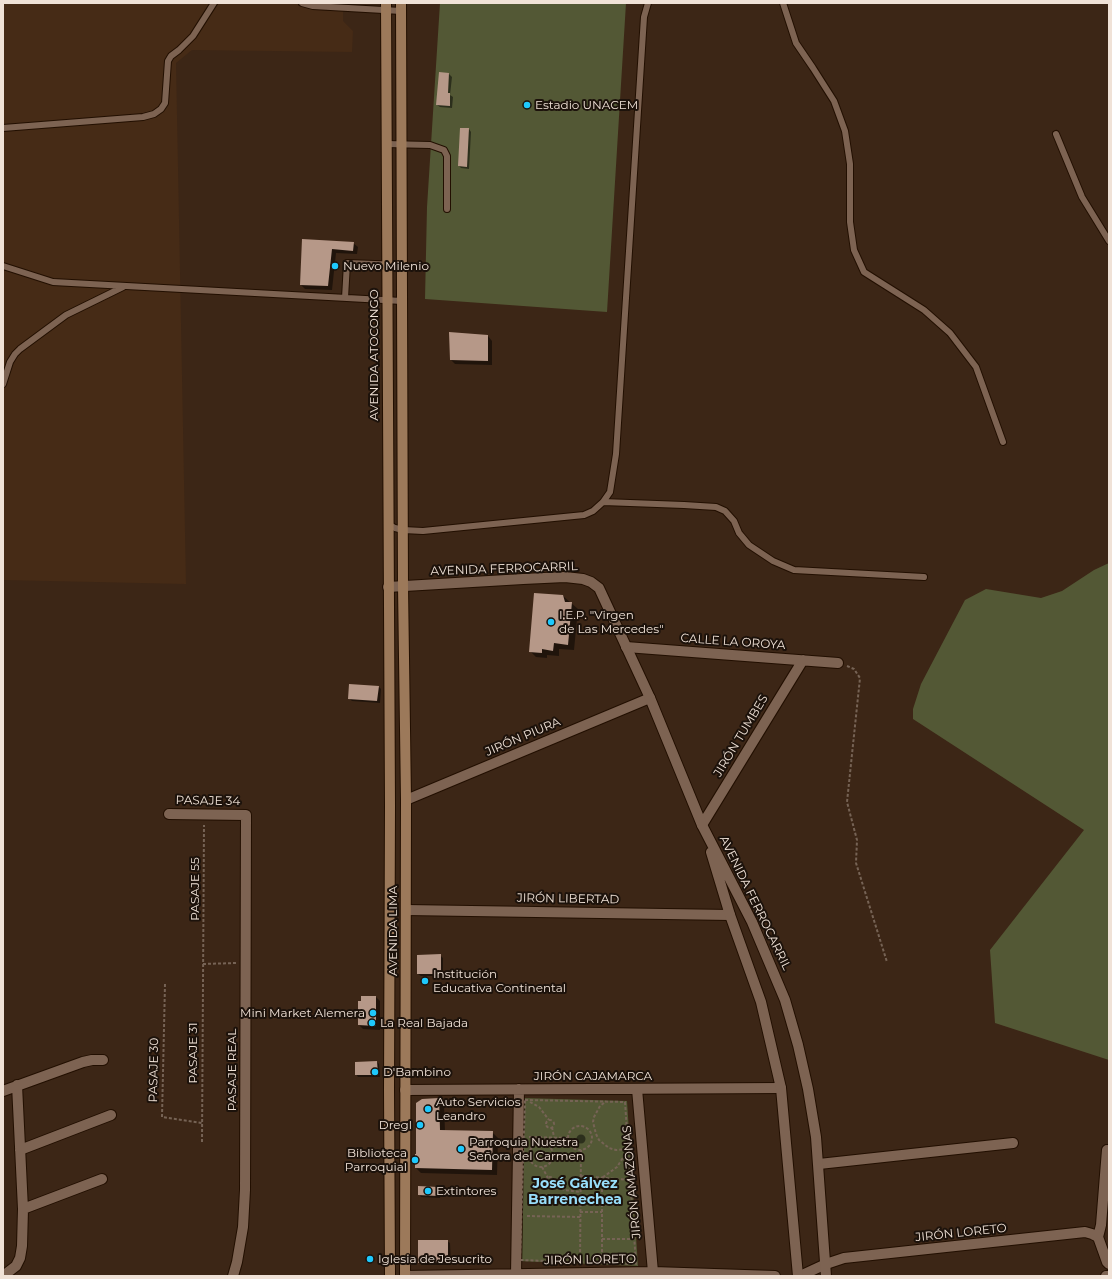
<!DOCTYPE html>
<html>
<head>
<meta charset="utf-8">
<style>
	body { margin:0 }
	#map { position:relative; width:1112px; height:1279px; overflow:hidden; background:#3c2616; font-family:Montserrat,sans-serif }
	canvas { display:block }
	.frame { position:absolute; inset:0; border:4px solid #f0e2d7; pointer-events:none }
</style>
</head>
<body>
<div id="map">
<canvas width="1112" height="1279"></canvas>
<div class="frame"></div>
</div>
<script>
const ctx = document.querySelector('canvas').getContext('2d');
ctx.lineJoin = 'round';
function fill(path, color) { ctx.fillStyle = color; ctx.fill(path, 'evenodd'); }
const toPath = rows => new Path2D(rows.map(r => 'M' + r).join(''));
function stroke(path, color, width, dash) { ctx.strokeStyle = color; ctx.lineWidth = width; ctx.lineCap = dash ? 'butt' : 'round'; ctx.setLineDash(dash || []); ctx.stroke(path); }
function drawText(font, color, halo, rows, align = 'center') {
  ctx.font = font + ' Montserrat,sans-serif'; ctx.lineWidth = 4; ctx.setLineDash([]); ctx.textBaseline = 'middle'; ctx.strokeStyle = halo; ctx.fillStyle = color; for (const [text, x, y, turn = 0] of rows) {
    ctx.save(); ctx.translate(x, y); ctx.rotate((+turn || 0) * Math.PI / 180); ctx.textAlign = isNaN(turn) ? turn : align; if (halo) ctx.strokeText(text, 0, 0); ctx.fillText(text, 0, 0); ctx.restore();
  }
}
const built = toPath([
	[3,3,343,3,343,21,353,31,352,52,192,50,176,63,186,584,3,580]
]);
const green = toPath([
	[440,3,626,3,607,312,425,299,427,207],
	[1109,563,1109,1060,995,1023,990,950,1084,830,913,719,913,709,921,684,965,600,986,589,1041,598,1062,591,1094,570],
	[524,1098,627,1101,638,1266,518,1261]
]);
const shadow = toPath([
	[440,74,449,74,452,77,450,95,453,97,452,108,440,107,437,105],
	[469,129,471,132,469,169,461,168,459,166],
	[303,240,353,243,358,247,357,254,336,253,332,290,305,289,301,285],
	[488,336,492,341,492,365,455,364,451,360],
	[563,596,578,609,574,650,559,649,559,656,547,655,547,658,536,657,530,651],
	[379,687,381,689,380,703,352,701,349,698],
	[440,955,443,958,443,976,421,976,418,974],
	[376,997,380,1001,380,1030,363,1029,359,1025,359,1002],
	[377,1062,379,1064,380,1077,358,1077,356,1074],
	[439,1099,444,1105,445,1131,492,1132,498,1138,497,1175,421,1173,416,1168],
	'576.5 1139a4.5 4.5 0 1 1 9 0a4.5 4.5 0 1 1-9 0Z',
	[438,1188,441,1191,440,1198,421,1197,419,1194],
	[447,1241,450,1243,451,1265,422,1265,419,1262]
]);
const building = toPath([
	[439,72,449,73,448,93,450,93,450,106,436,105],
	[460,128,469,128,467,167,458,166],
	[302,239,354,242,353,251,332,249,328,286,300,285],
	[449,332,488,335,488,361,450,360],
	[534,593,563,595,565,602,572,602,568,645,554,643,553,651,542,649,542,653,529,652],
	[349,684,379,686,377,701,348,699],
	[441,954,441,974,417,974,417,955],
	[361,996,376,996,376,1026,358,1025,358,1001,361,1001],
	[377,1061,378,1075,355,1075,355,1062],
	[439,1098,440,1130,493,1131,492,1170,415,1168,415,1154,416,1154,416,1103,422,1099],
	[418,1186,438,1187,438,1196,418,1195],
	[418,1240,448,1240,448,1262,418,1263]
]);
const path = toPath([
	[847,666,854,669,860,678,847,802,857,840,856,863,887,962],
	[203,964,236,963],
	[165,984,162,1117,202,1123],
	[525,1100,625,1102,636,1264,520,1260,525,1100],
	[530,1102,539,1107,549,1120],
	[604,1103,600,1106,594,1117,593,1122,596,1134,599,1140,609,1148,616,1150,629,1149],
	'546 1124a4 4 0 1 1 8 0a4 4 0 1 1-8 0Z',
	'568 1138a12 12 0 1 1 24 0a12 12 0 1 1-24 0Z',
	[552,1127,554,1137],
	[529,1137,568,1138],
	[202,1142,204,825],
	'529 1155a12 12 0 1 1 24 0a12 12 0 1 1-24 0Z',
	[542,1167,548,1178],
	[581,1176,631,1180],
	'546 1181a4 4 0 1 1 8 0a4 4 0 1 1-8 0Z',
	[553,1183,564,1190,580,1192],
	[580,1212,602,1212],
	[527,1216,580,1217],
	[602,1239,634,1239],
	[580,1262,581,1150],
	[602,1262,602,1178,617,1167,628,1150]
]);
const service = toPath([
	[302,3,313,6,401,11],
	[783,3,796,43,813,68,834,101,845,131,850,164,850,222,854,250,864,272,924,310,950,333,976,367,1003,442],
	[3,128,143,117,154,114,161,109,165,103,168,61,171,56,179,50,193,36,214,3],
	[1056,134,1082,197,1109,241],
	[386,144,430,145,444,150,447,156,447,209],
	[3,266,53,282,402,301],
	[345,298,347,263,402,265],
	[3,384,10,362,15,354,20,349,66,315,123,287],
	[603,502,684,505,716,507,725,511,734,521,739,533,749,545,773,561,794,570,924,577],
	[388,524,395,528,403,530,423,531,584,515,593,511,603,502,610,492,616,454,644,17,648,3]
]);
const minor = toPath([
	[626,647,838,663],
	[406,800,650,698],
	[169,814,246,815,245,1190,243,1227,237,1262,233,1276],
	[702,825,803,660],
	[406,910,730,915],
	[637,1089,653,1272],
	[405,1090,781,1088],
	[3,1091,83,1062,92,1060,103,1060],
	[20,1150,111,1115],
	[819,1164,1013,1143],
	[23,1209,102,1179],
	[1098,1237,1101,1225,1107,1150],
	[516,1274,519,1089],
	[3,1276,16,1266,20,1258,22,1246,23,1209,17,1085],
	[405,1276,653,1272,775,1276],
	[800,1276,826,1264,844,1258,1085,1232,1092,1234,1098,1237,1107,1262,1109,1264],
	[1106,1276,1109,1276]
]);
const tertiary = toPath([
	[388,587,523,579,565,577,583,579,591,582,599,588,650,698,702,825,752,922,785,1000,798,1045,808,1089,816,1137,826,1276],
	[711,852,730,915,761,1002,781,1088,798,1276]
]);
const secondary = toPath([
	[386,3,390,805,389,1089,390,1276],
	[401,3,403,586,406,800,405,1276]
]);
const markers = [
	[527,105,4,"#1ec9fd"],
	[335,266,4,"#1ec9fd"],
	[551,622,4,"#1ec9fd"],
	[425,981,4,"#1ec9fd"],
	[373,1013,4,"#1ec9fd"],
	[372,1023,4,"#1ec9fd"],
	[375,1072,4,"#1ec9fd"],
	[428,1109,4,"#1ec9fd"],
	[420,1125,4,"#1ec9fd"],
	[461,1149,4,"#1ec9fd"],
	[415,1160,4,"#1ec9fd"],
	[428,1191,4,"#1ec9fd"],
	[370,1259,4,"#1ec9fd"]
];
const poiNames = [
	["Estadio UNACEM",535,105],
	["Nuevo Milenio",343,266],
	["I.E.P. \"Virgen",559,615],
	["de Las Mercedes\"",559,629],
	["Institución",433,974],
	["Educativa Continental",433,988],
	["Mini Market Alemera",365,1013,"right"],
	["La Real Bajada",380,1023],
	["D'Bambino",383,1072],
	["Auto Servicios",436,1102],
	["Leandro",436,1116],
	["Dregl",412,1125,"right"],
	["Parroquia Nuestra",469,1142],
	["Señora del Carmen",469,1156],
	["Biblioteca",407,1153,"right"],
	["Parroquial",407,1167,"right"],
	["Extintores",436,1191],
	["Iglesia de Jesucrito",378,1259]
];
const streetNames = [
	["AVENIDA ATOCONGO",374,355,-90],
	["AVENIDA FERROCARRIL",504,569,-2],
	["CALLE LA OROYA",733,642,4],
	["JIRÓN TUMBES",741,736,-59],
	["JIRÓN PIURA",523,737,-23],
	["PASAJE 34",208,801,1],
	["PASAJE 55",195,889,-90],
	["JIRÓN LIBERTAD",568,899,1],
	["AVENIDA FERROCARRIL",755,903,64],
	["AVENIDA LIMA",393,931,-90],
	["PASAJE 31",193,1053,-90],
	["PASAJE 30",154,1070,-89],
	["PASAJE REAL",232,1070,-90],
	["JIRÓN CAJAMARCA",593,1076],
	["JIRÓN AMAZONAS",632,1182,-95],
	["JIRÓN LORETO",961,1233,-6],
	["JIRÓN LORETO",590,1260,-1]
];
const quarterNames = [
	["José Gálvez",575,1184],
	["Barrenechea",575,1200]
];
fill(built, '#462b16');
fill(green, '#535835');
fill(shadow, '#0007');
fill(building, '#b69888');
stroke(service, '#220f01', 8);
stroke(minor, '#220f01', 12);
stroke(tertiary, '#220f01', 12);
stroke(secondary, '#220f01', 12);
stroke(path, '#766355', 2, [3, 2]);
stroke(service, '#7d6352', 6);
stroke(minor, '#7d6352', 10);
stroke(tertiary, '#7d6352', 10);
stroke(secondary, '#9c795a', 10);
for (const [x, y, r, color] of markers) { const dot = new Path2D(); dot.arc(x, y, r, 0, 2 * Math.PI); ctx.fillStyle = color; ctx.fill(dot); stroke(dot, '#1c120b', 1.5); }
drawText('12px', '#f0e2d7', '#1c120b', poiNames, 'left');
drawText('12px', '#f0e2d7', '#1c120b', streetNames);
drawText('bold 14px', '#98defa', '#1c120b', quarterNames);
</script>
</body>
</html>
